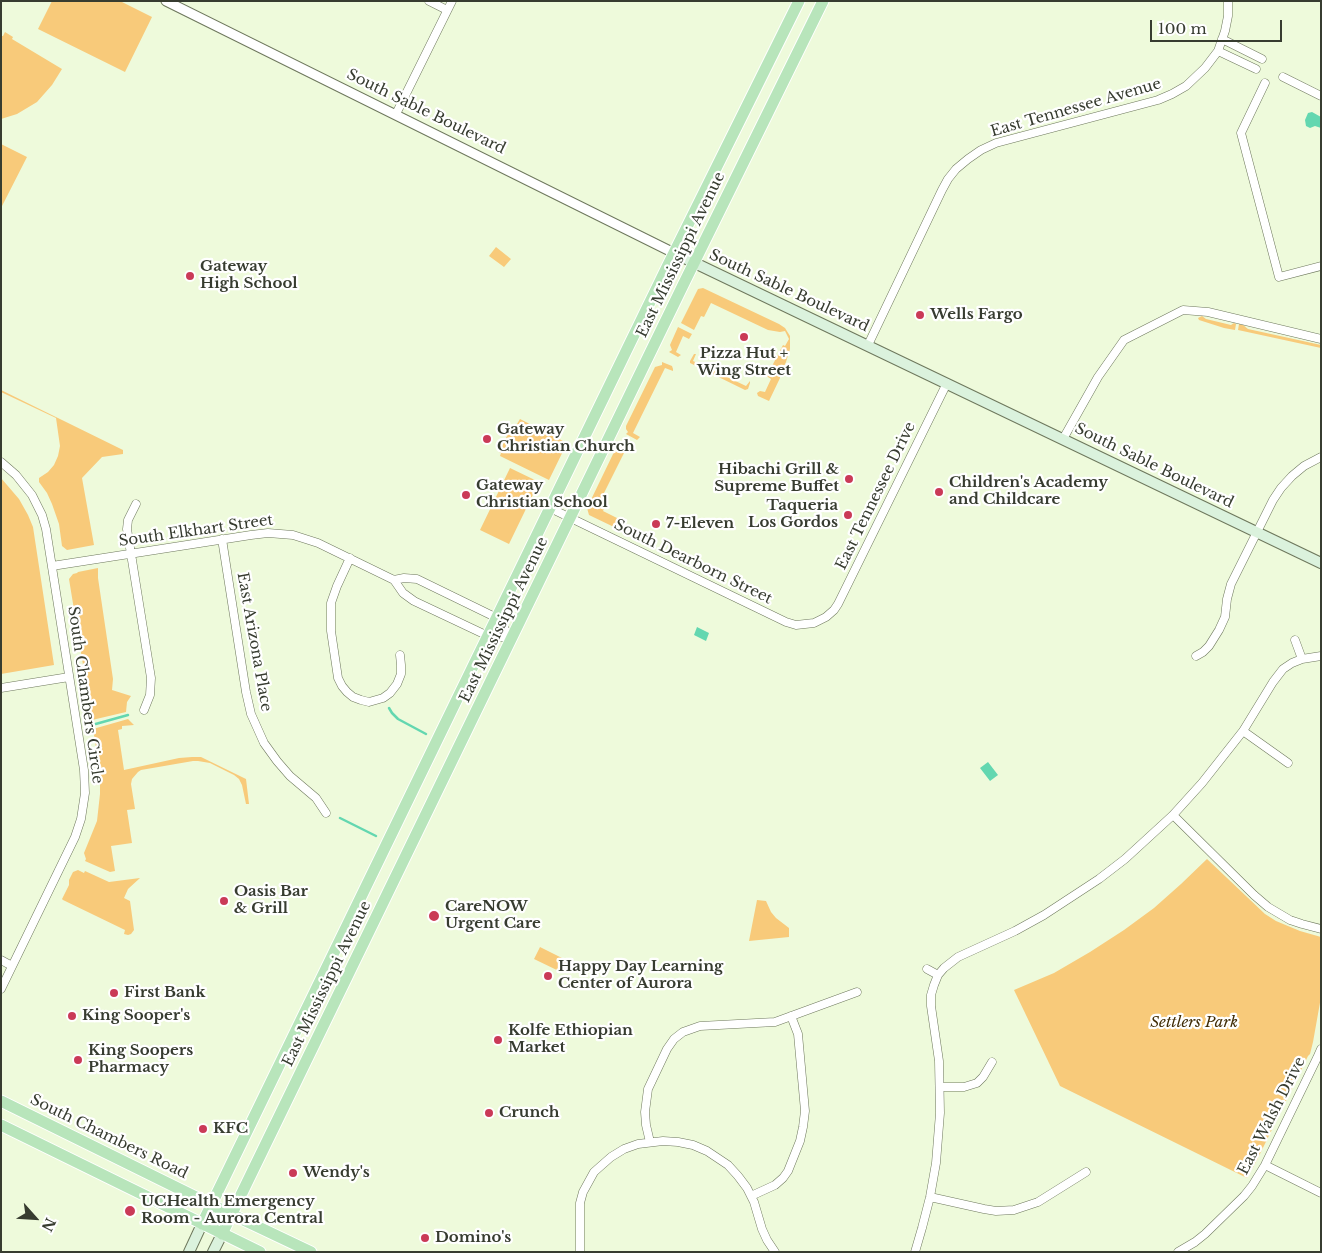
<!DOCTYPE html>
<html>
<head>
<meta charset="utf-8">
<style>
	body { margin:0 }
	#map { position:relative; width:1322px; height:1253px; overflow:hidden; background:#eefadb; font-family:"Libre Baskerville",serif }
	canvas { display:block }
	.frame { position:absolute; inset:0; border:2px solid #373c30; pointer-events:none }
	.north { position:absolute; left:10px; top:1193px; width:50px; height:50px; -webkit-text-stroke:4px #fff; paint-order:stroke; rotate:116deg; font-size:14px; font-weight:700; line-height:20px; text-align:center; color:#373c30 }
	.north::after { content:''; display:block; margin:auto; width:18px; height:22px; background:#373c30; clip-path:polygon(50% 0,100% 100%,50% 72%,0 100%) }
	.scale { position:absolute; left:1150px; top:20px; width:132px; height:22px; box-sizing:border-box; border:2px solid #373c30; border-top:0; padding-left:6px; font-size:15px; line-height:18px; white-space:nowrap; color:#373c30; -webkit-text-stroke:4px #fff; paint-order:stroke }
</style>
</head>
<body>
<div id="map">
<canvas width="1322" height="1253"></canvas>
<div class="frame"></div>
<div class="north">N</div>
<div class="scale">100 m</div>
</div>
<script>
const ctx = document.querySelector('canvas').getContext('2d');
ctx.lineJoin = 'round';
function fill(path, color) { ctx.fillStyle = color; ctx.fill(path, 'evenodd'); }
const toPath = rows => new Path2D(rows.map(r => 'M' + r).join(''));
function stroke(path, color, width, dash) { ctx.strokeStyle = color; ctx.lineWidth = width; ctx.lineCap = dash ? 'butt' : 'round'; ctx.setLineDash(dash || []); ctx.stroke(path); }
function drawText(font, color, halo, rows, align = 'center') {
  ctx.font = font + ' "Libre Baskerville",serif'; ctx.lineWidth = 4.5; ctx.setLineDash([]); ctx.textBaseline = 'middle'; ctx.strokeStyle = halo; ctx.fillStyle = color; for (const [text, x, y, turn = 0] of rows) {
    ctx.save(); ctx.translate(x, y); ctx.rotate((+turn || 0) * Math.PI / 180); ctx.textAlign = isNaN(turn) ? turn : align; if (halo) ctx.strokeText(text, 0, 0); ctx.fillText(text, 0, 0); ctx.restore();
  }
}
const green = toPath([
	[52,1,120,1,152,17,125,72,38,29],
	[5,32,13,37,12,39,62,69,52,85,37,102,17,114,1,119,1,36,3,36],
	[1,144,27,157,1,208],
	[496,247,511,259,504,267,489,256],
	[703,288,779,324,785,328,790,336,790,349,786,362,781,372,771,368,783,345,785,346,789,339,785,331,780,332,768,330,711,303,704,317,701,316,694,330,681,323,698,289],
	[1202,316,1206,319,1231,325,1234,323,1236,324,1235,330,1224,328,1199,320,1198,318],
	[1239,324,1243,325,1248,329,1321,345,1321,348,1238,330],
	[678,327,692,334,689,339,683,336,676,352,681,355,678,357,669,352,672,350,670,345],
	[694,354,696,354,693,361,746,386,750,381,750,383,748,389,745,390,690,363,690,361],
	[662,362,672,366,673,369,673,371,665,368,633,433,640,437,637,440,626,434,628,432,626,429,626,426,655,367,662,365],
	[770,371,780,376,780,378,769,401,758,396,757,393,760,391,765,392,771,379,765,375,766,374,769,375],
	[1,390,123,450,123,454,102,457,82,478,94,545,67,550,62,546,59,524,52,504,47,493,39,482,39,478,48,472,54,465,58,456,60,446,56,418,1,392],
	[520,419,567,443,549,480,500,456,501,453,499,452,507,436,505,434,508,429,511,431,514,429],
	[621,445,630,449,631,452,631,453,625,451,600,501,606,505,603,511,625,522,623,527,621,526,616,528,589,515,587,508,615,450,621,448],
	[510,468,539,482,509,544,480,530],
	[1,478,19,499,28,515,33,527,54,665,1,674],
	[98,568,98,578,113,679,112,690,131,696,127,702,126,712,92,720,69,579,73,574,77,573,78,572],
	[128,719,134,725,122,726,122,729,118,730,124,770,179,758,192,757,201,757,246,779,249,804,246,804,242,785,239,779,234,775,210,763,198,761,193,761,141,770,138,772,132,779,131,784,135,809,127,810,132,843,111,846,115,871,110,872,85,861,86,859,84,853,97,821,100,794,100,772,93,729],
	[1207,859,1265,914,1276,921,1300,931,1321,937,1321,997,1313,1042,1310,1054,1308,1056,1257,1160,1247,1178,1060,1086,1014,990,1054,973,1090,952,1124,930,1154,908,1181,884],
	[78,870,84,873,85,871,109,882,140,878,128,889,124,898,130,901,134,930,131,934,128,935,124,934,125,930,63,900,62,899,69,885,69,880,73,872],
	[757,900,766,901,771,912,776,918,789,928,789,937,749,941],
	[540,947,568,961,563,973,534,959]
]);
const water = toPath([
	[1312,112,1321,117,1321,128,1315,126,1310,128,1306,126,1305,120,1308,113],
	[697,627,709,633,706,641,694,635],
	[988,762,998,775,990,781,980,768]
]);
const stream = toPath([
	[389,708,392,713,398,719,426,734],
	[92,725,128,715],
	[340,818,376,836]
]);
const minor = toPath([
	[429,1,447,10],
	[1222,39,1262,59],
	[1218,51,1256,69],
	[1283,77,1321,96],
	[1265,83,1241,133,1279,277,1321,266],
	[396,114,452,1],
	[868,345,942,190,948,179,956,169,968,159,981,150,996,143,1158,100,1172,94,1186,86,1205,68,1218,51,1225,31,1228,16,1228,1],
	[1063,439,1098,377,1124,340,1183,310,1208,312,1321,339],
	[1,462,16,475,32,495,42,515,46,529,84,770,85,793,81,819,75,837,1,989],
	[136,504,128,520,127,529,151,678,150,695,144,710],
	[550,508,786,622,796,625,814,623,826,617,834,610,838,604,947,383],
	[222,539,246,692,251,714,264,743,277,761,290,776,316,798,326,813],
	[350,558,337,586,331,603,331,631,338,678,342,686,347,692,353,697,361,700,369,702,383,698,390,693,397,684,401,674,401,665,400,655],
	[52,566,251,535,268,533,293,535,318,543,394,580,403,593,414,601,488,636,511,638],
	[394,580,404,578,417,579,497,618,511,638],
	[1295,640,1302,659],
	[1196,656,1203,652,1209,646,1219,630,1225,617,1227,599,1231,584,1273,500,1281,488,1292,476,1304,466,1321,457],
	[1,688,69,677],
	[1243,731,1288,763],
	[1173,815,1254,895,1268,907,1290,920,1302,924,1321,929],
	[1,960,12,966],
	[927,969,938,975],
	[940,1087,964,1087,977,1083,983,1077,992,1062],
	[650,1142,646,1125,645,1112,648,1089,667,1049,674,1039,683,1032,700,1026,775,1022,857,992],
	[1265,1165,1321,1193],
	[751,1196,775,1185,783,1178,788,1171,800,1141,803,1127,805,1111,798,1034,791,1016],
	[930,1197,984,1209,996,1211,1014,1210,1038,1202,1086,1172],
	[580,1252,580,1203,583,1192,594,1172,611,1157,624,1149,638,1144,663,1141,678,1142,693,1145,707,1151,728,1165,738,1176,747,1188,754,1202,762,1229,767,1240,775,1252],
	[915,1252,922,1228,930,1197,936,1163,940,1113,939,1061,931,1006,931,995,934,985,938,975,944,968,958,957,1015,931,1044,915,1099,879,1125,859,1173,815,1202,783,1243,731,1273,682,1283,669,1292,663,1302,659,1321,656],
	[1178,1252,1195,1242,1205,1234,1244,1196,1252,1186,1265,1165,1317,1058,1321,1049]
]);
const tertiary = toPath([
	[166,1,674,253]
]);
const secondary = toPath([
	[674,253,1321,563],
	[189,1252,202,1224],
	[213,1252,222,1234]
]);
const primary = toPath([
	[1,1101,212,1205,311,1252],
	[1,1125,260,1252],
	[202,1224,667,267,799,1],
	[222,1234,686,279,823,1]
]);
const markers = [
	[190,276,5,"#ca3a57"],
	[920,315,5,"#ca3a57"],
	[744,337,5,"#ca3a57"],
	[487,439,5,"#ca3a57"],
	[849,479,5,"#ca3a57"],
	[939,492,5,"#ca3a57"],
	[466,495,5,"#ca3a57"],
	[848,515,5,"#ca3a57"],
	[656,524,5,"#ca3a57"],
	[224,901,5,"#ca3a57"],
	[434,916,6,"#ca3a57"],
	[548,976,5,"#ca3a57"],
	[114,993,5,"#ca3a57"],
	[72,1016,5,"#ca3a57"],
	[498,1040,5,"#ca3a57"],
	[78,1060,5,"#ca3a57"],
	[489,1113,5,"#ca3a57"],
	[203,1129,5,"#ca3a57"],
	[293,1173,5,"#ca3a57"],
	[130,1211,6,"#ca3a57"],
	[425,1238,5,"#ca3a57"]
];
const streetNames = [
	["East Tennessee Avenue",1076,108,-16],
	["South Sable Boulevard",426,112,26],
	["East Mississippi Avenue",681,255,-64],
	["South Sable Boulevard",789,291,25],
	["South Sable Boulevard",1154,466,26],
	["East Tennessee Drive",876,496,-64],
	["South Elkhart Street",196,531,-8],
	["South Dearborn Street",693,562,26],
	["East Mississippi Avenue",504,620,-64],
	["East Arizona Place",254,642,80],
	["South Chambers Circle",85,695,82],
	["East Mississippi Avenue",327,984,-64],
	["East Walsh Drive",1272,1116,-63],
	["South Chambers Road",109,1137,26]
];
const poiNames = [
	["Gateway",200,267],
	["High School",200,284],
	["Wells Fargo",930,315],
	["Pizza Hut +",744,354,"center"],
	["Wing Street",744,371,"center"],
	["Gateway",497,430],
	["Christian Church",497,447],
	["Hibachi Grill &",839,470,"right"],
	["Supreme Buffet",839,487,"right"],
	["Children's Academy",949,483],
	["and Childcare",949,500],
	["Gateway",476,486],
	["Christian School",476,503],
	["Taqueria",838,506,"right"],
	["Los Gordos",838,523,"right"],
	["7-Eleven",666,524],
	["Oasis Bar",234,892],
	["& Grill",234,909],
	["CareNOW",445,907],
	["Urgent Care",445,924],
	["Happy Day Learning",558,967],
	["Center of Aurora",558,984],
	["First Bank",124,993],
	["King Sooper's",82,1016],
	["Kolfe Ethiopian",508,1031],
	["Market",508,1048],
	["King Soopers",88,1051],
	["Pharmacy",88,1068],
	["Crunch",499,1113],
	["KFC",213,1129],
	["Wendy's",303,1173],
	["UCHealth Emergency",141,1202],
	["Room - Aurora Central",141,1219],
	["Domino's",435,1238]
];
const parkNames = [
	["Settlers Park",1194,1023]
];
fill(green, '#f8ca7a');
fill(water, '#63d7b0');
stroke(stream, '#63d7b0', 2.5);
stroke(minor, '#6e785d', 9);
stroke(tertiary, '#6e785d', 11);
stroke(secondary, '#6e785d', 12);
stroke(primary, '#fff', 13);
stroke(minor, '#fff', 8);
stroke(tertiary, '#fff', 9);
stroke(secondary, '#dbf2dd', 10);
stroke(primary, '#b8e5bb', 11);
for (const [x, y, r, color] of markers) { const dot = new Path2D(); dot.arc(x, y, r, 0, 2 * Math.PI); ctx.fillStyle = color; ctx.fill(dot); stroke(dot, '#fff', 2); }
drawText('15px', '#373c30', '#fff', streetNames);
drawText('bold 15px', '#373c30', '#fff', poiNames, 'left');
drawText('italic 15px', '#402c05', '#fff', parkNames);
</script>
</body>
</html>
